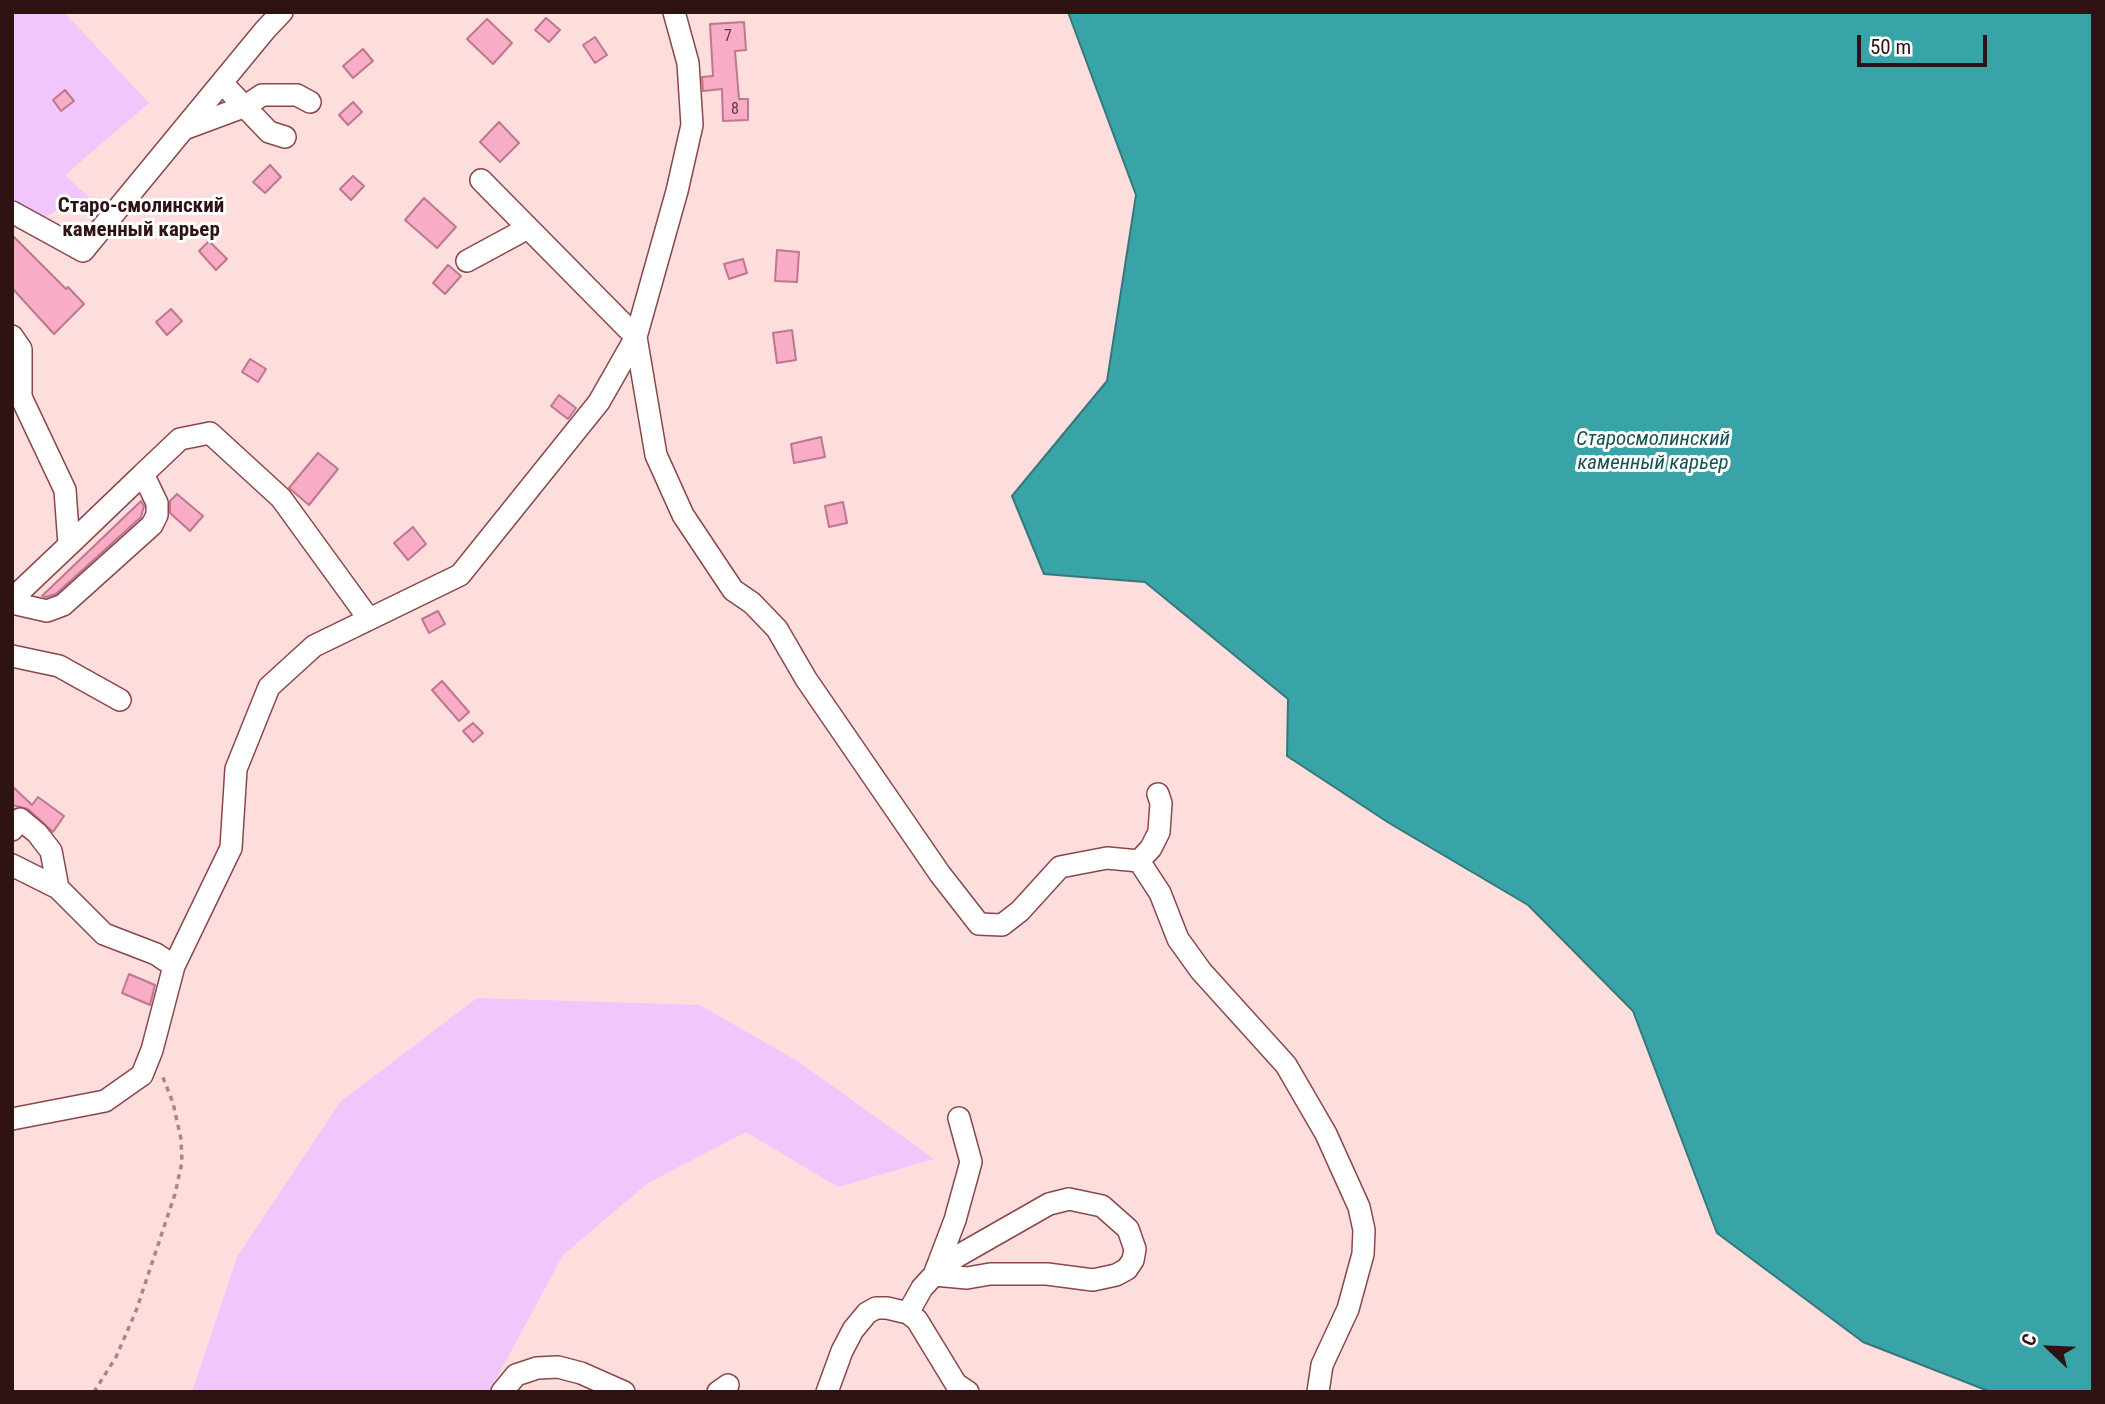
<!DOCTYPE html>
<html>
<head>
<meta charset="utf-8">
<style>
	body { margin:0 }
	#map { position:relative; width:2105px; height:1404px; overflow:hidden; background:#fedddd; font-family:"Roboto Condensed",sans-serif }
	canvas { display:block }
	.frame { position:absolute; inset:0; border:14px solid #2f1314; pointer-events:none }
	.north { position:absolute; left:2014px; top:1313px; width:70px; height:70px; -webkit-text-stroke:5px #fff; paint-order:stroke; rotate:293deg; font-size:19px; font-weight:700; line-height:28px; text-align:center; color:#2f1314 }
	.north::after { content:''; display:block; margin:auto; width:24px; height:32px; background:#2f1314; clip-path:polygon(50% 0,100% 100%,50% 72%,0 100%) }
	.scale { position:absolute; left:1857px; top:35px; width:130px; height:32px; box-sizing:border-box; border:4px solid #2f1314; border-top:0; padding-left:9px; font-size:21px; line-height:24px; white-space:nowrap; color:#2f1314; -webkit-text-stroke:5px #fff; paint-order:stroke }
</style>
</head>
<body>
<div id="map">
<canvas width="2105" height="1404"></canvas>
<div class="frame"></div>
<div class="north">С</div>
<div class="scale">50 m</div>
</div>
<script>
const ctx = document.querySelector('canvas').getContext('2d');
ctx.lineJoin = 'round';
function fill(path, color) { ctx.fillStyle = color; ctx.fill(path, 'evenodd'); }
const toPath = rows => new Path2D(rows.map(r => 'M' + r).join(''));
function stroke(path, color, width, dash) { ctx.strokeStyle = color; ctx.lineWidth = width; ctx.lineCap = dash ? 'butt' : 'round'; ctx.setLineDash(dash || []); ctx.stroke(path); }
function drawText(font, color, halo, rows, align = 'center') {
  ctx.font = font + ' "Roboto Condensed",sans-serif'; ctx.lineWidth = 6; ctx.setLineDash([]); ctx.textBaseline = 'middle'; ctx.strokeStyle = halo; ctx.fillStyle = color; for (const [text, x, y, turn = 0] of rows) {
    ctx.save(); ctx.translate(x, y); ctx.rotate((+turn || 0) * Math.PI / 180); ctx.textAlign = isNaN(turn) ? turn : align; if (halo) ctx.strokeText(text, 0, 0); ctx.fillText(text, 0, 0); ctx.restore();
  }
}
const green = toPath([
	[12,12,64,12,149,103,65,175,92,200,91,214,66,205,41,220,12,198],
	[477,998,700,1005,799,1062,934,1159,838,1187,746,1132,648,1183,563,1255,489,1392,192,1392,237,1257,341,1101]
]);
const water = toPath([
	[1068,12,2093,12,2093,1392,1991,1392,1863,1342,1717,1233,1633,1011,1528,905,1389,823,1287,756,1288,699,1145,582,1044,574,1012,496,1107,381,1136,195,1068,12]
]);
const building = toPath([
	[546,18,560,30,549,42,535,30,546,18],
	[487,19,512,43,493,64,467,39,487,19],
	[744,22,746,50,735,51,739,99,748,99,748,120,723,121,722,89,703,91,702,77,713,76,710,24,744,22],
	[595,37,607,55,595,63,583,45,595,37],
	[363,49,373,61,353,78,343,66,363,49],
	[65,90,74,101,61,111,53,100,65,90],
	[353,102,362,112,348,125,339,115,353,102],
	[499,122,519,143,500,162,480,142,499,122],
	[270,165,281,177,265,193,253,182,270,165],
	[353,176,364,186,351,200,340,189,353,176],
	[424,198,456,227,437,248,405,220,424,198],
	[12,235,66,289,68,287,84,304,54,334,12,288,12,235],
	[209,241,227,259,216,270,199,251,209,241],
	[777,250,799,252,797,282,775,281,777,250],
	[743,259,747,273,729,279,724,264,743,259],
	[448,265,461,276,445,294,433,283,448,265],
	[171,309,182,321,167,335,156,322,171,309],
	[792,330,796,360,777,363,773,333,792,330],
	[250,359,266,369,258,382,242,372,250,359],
	[559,395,576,408,568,419,551,406,559,395],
	[821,437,825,457,794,463,791,444,821,437],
	[318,453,338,469,309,505,289,488,318,453],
	[177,494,203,516,190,531,170,513,170,501,177,494],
	[141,501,144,506,141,517,56,594,46,597,42,596,141,501],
	[843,502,847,523,829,527,825,506,843,502],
	[413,527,426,544,408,560,394,543,413,527],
	[438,611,445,624,429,633,422,619,438,611],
	[442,681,469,712,459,721,432,690,442,681],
	[473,723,483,733,473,742,463,731,473,723],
	[12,786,32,805,38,797,64,816,53,832,28,809,12,805,12,786],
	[129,974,155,985,150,1005,122,993,129,974]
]);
const path = toPath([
	[94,1392,116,1357,136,1311,175,1194,182,1162,181,1139,173,1103,162,1075]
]);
const minor = toPath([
	[222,83,269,132,285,137],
	[184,129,246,106,262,95,297,95,310,102],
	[481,180,636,337,656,455,683,515,733,590,752,603,777,629,806,679,940,874,979,924,1002,925,1020,911,1060,867,1107,858,1139,861,1160,893,1178,939,1201,971,1286,1065,1326,1134,1359,1207,1364,1230,1363,1254,1348,1309,1322,1365,1318,1392],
	[12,212,83,251,265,30,282,12],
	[467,261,528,228],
	[12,336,21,349,21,397,65,490,69,545,12,599],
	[69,545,143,474],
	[12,603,47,611,63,605,152,525,157,515,157,503,143,474,180,439,210,433,281,498,369,619],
	[12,656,59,666,120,700],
	[12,830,20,819,37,833,51,851,58,888],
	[1139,861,1151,848,1159,832,1161,803,1158,794],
	[12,865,58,888,104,934,156,954,174,966],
	[12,1119,105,1101,142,1075,152,1050,174,966,231,848,236,769,269,687,314,646,460,575,599,402,636,337,677,191,692,125,688,63,674,12],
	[1069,1199,1102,1206,1128,1229,1135,1249,1133,1260,1127,1269,1116,1275,1093,1280,1047,1274,990,1274,967,1278,934,1275,956,1257,1049,1204,1069,1199],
	[908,1313,922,1288,934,1275,955,1220,971,1162,959,1118],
	[502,1392,516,1375,537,1368,558,1367,581,1373,624,1392],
	[718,1392,728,1385],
	[827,1392,842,1351,853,1330,867,1313,876,1308,887,1308,908,1313,917,1320,956,1384,968,1392]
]);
const numberNames = [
	["7",728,37],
	["8",735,110]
];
const neighbourhoodNames = [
	["Старо-смолинский",141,207],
	["каменный карьер",141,231]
];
const waterNames = [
	["Старосмолинский",1653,440],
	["каменный карьер",1653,464]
];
fill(green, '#f0c6fd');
fill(water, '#38a4a7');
stroke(water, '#35787b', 2);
fill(building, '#f9acc6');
stroke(building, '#bd778f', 2);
stroke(minor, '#8a474a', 24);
stroke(path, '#a68788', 3.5, [5, 5]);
stroke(minor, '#fff', 21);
drawText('16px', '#623940', null, numberNames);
drawText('bold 21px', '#2f1314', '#fff', neighbourhoodNames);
drawText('italic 21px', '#155253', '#fff', waterNames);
</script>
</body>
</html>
